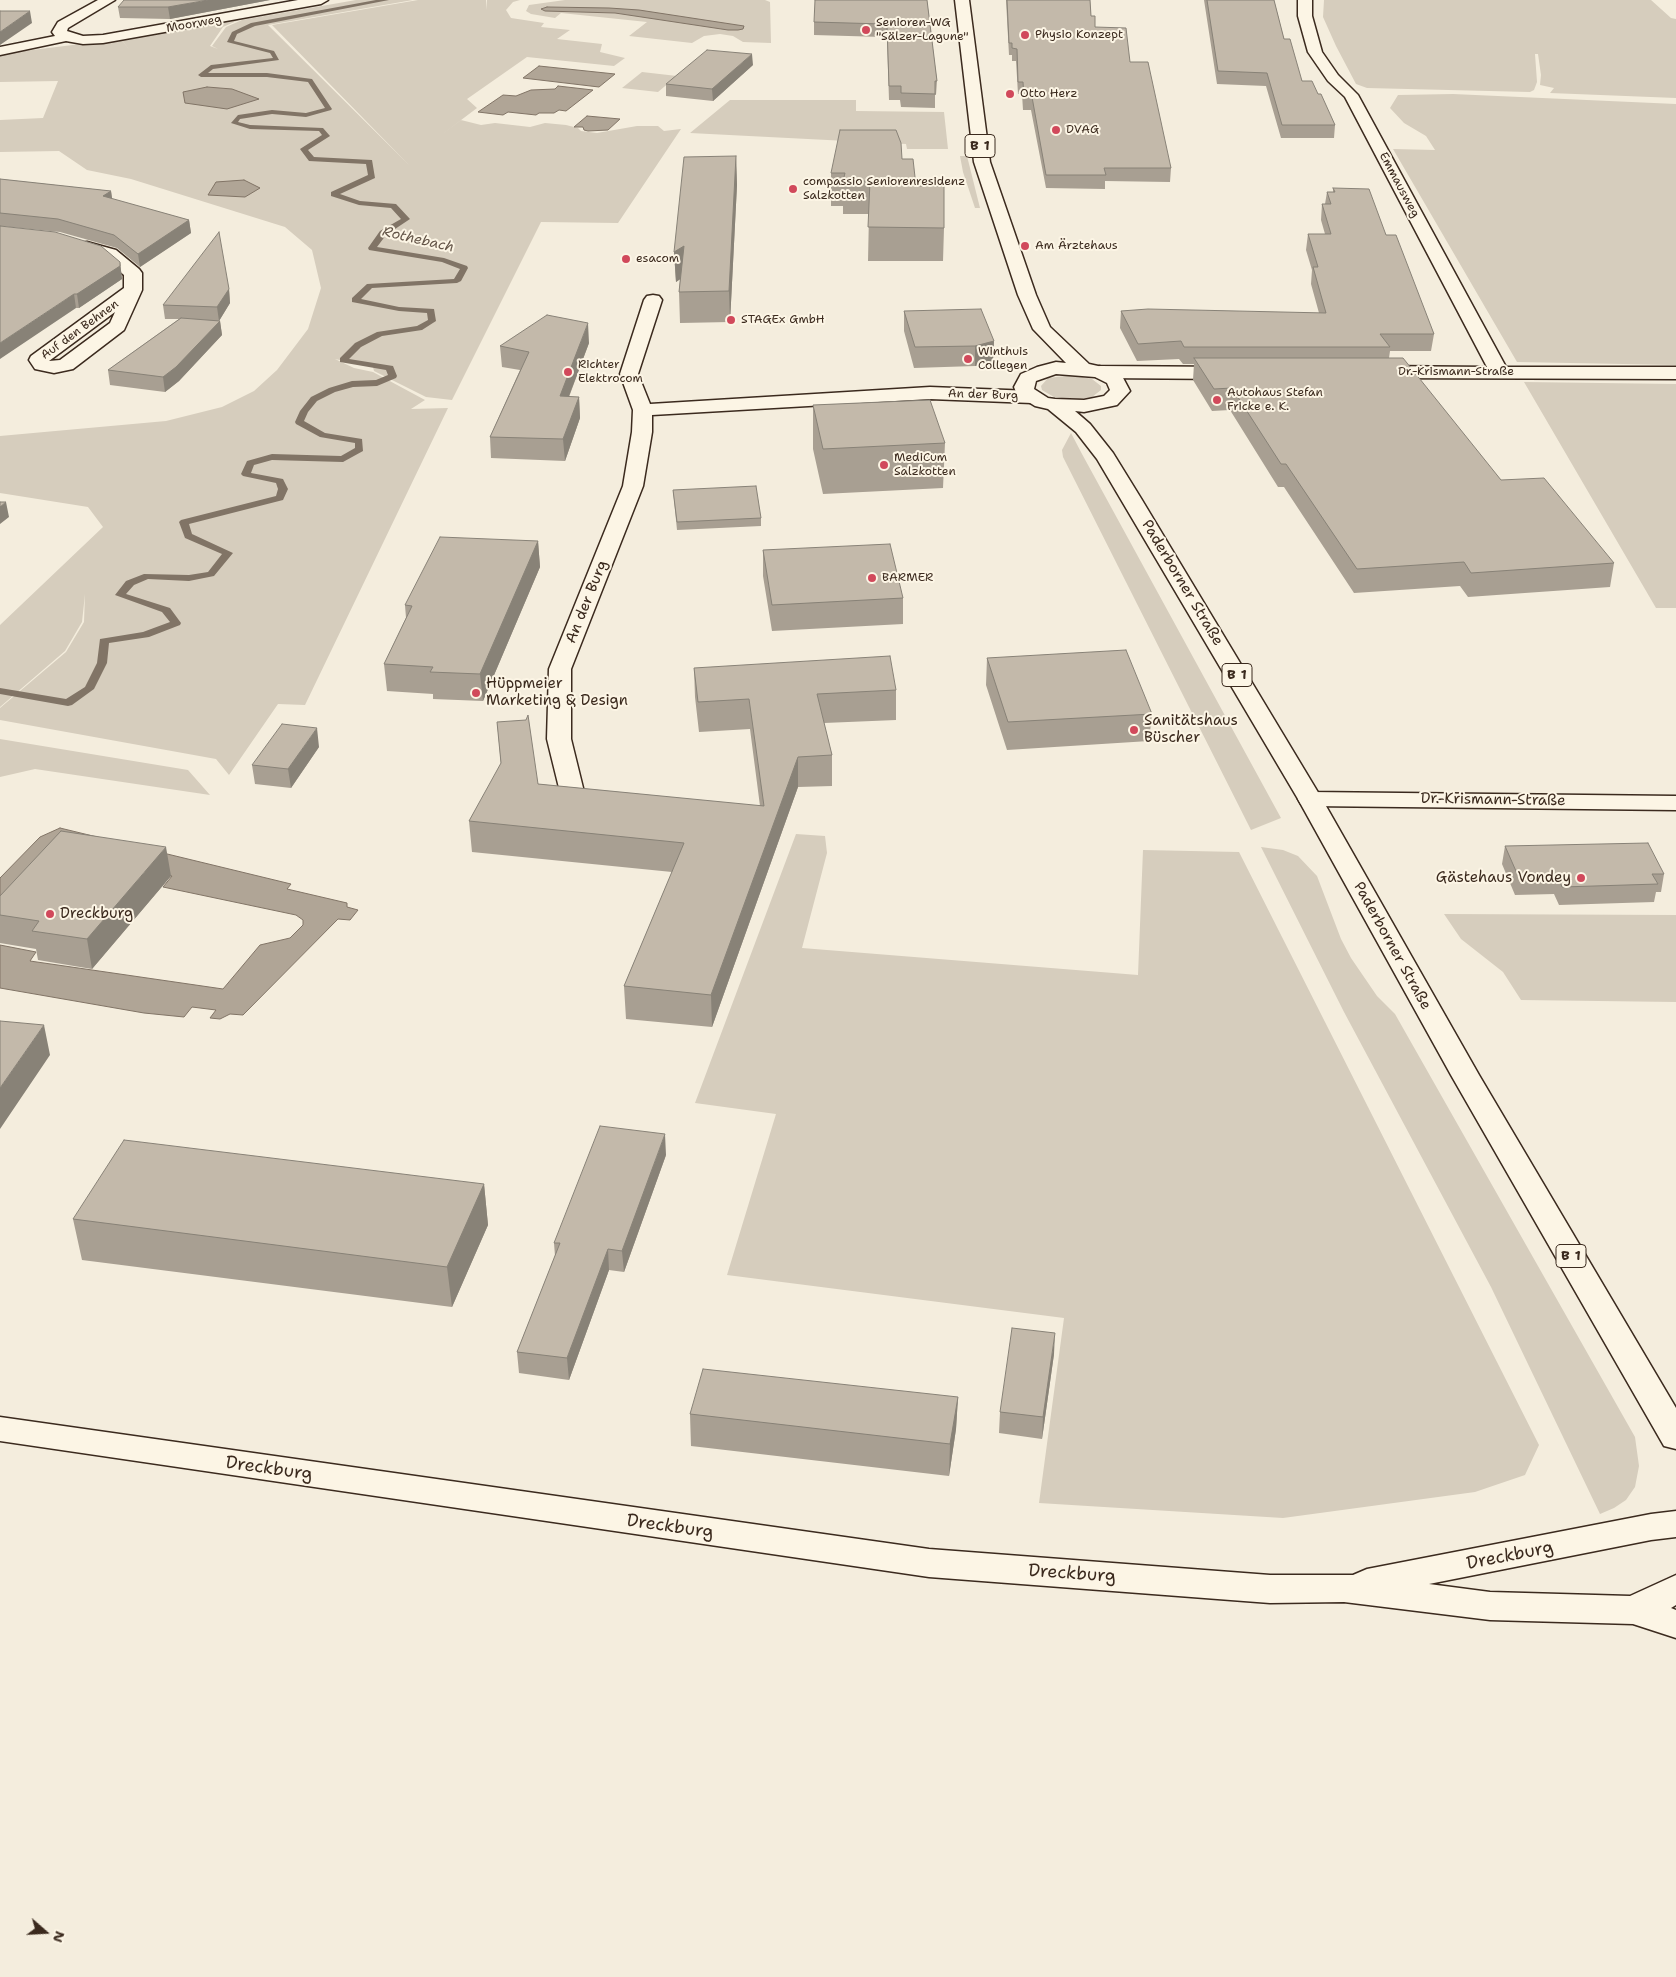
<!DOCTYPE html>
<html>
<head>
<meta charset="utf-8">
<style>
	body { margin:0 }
	#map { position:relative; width:1676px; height:1977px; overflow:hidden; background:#f4eddd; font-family:"Shantell Sans",sans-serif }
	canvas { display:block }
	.north { position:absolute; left:20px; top:1907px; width:50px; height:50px; -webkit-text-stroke:4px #fcf5e5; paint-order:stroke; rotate:109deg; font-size:14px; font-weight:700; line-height:20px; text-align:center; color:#3b2a1e }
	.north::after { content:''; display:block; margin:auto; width:18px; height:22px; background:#3b2a1e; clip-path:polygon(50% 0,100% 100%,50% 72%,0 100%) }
</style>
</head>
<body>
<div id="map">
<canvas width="1676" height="1977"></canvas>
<div class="north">N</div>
</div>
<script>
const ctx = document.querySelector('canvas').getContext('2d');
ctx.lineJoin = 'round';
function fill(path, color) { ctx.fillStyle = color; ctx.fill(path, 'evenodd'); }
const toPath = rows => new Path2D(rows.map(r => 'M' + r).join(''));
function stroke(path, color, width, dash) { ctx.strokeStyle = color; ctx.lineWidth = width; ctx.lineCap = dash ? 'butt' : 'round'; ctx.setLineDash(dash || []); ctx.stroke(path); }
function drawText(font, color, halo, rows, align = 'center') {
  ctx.font = font + ' "Shantell Sans",sans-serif'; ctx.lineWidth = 4; ctx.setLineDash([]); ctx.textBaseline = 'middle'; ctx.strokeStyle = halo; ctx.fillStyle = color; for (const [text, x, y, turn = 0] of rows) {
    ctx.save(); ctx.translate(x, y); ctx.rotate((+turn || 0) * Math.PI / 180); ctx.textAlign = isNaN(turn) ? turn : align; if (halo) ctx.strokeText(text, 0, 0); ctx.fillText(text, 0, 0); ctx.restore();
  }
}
const green = toPath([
	[356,0,413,0,268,25,409,165,272,25,418,0,486,0,487,10,487,0,520,0,513,2,506,10,511,18,544,23,541,27,570,30,557,39,602,44,600,52,625,58,614,66,527,57,467,99,477,108,436,139,461,120,481,125,495,123,530,127,545,123,566,125,578,128,581,131,597,133,637,126,658,126,664,131,681,129,618,223,541,222,452,400,426,397,374,371,373,367,335,359,354,368,373,372,425,400,411,409,448,408,305,705,278,704,229,775,216,759,0,720,0,708,66,652,84,622,85,594,82,622,65,651,0,707,0,625,103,527,88,507,0,493,0,436,166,421,222,407,254,391,277,370,308,329,321,288,312,250,285,227,131,179,87,170,59,151,0,152,0,120,43,118,58,81,0,82,0,54,121,39,131,52,122,40,241,19,223,27,210,46,218,49,212,46,226,27,242,20],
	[565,0,765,0,770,2,771,43,743,42,733,36,720,34,704,36,692,43,629,36,647,22,561,13,555,18,531,14,526,11,529,5],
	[1324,0,1651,0,1671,18,1676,19,1676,98,1550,93,1554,88,1540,85,1541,75,1538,54,1535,54,1537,82,1534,90,1530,92,1367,88,1356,84,1336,46,1323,17],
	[642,72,677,76,658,92,622,88],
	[1453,94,1676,104,1676,365,1517,362,1393,149,1435,150,1426,136,1404,123,1390,108,1398,95],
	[730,100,856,100,856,111,944,112,948,149,907,149,906,144,690,133],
	[960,156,967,156,980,208,975,208,963,172],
	[1074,375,1092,379,1101,386,1101,390,1092,397,1074,400,1054,397,1042,390,1041,386,1048,378],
	[1524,382,1676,384,1676,608,1656,608],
	[1071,433,1082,454,1281,818,1251,830,1063,457,1062,450],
	[0,739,188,770,210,795,35,769,0,777],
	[796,834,825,836,827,853,802,948,1138,975,1143,850,1239,852,1539,1445,1525,1475,1475,1492,1283,1518,1039,1503,1064,1318,727,1275,776,1114,695,1103],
	[1261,847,1283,850,1298,856,1317,876,1341,939,1351,958,1377,996,1395,1014,1635,1437,1639,1466,1635,1487,1626,1500,1614,1508,1600,1514,1491,1287,1344,1012],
	[1444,914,1676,915,1676,1002,1521,1000,1503,972,1461,939]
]);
const water = toPath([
	[547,7,609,8,639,10,744,26,743,29,738,30,728,30,615,13,545,11,541,9,547,7],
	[539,66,615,74,599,87,523,78,539,66],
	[558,86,593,90,566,111,559,110,554,113,539,113,536,115,508,112,503,115,478,112,503,95,516,96,531,90,555,89,558,86],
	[207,87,232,89,259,99,227,109,185,103,183,92,207,87],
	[587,116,620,119,608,130,588,131,584,130,583,127,574,127,587,116],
	[244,180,260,188,245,197,208,195,216,182,244,180],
	[60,828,291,884,287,889,347,903,347,907,358,910,350,920,338,919,243,1015,230,1014,220,1019,210,1018,216,1010,192,1007,184,1017,144,1013,0,988,0,945,36,952,30,961,223,989,260,945,290,938,303,925,303,920,296,915,163,887,172,876,66,858,0,929,0,878,40,837,60,828]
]);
const stream = toPath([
	[376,0,389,0,255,26,237,34,234,41,274,51,279,60,213,69,208,73,267,73,312,79,332,109,331,110,306,117,272,114,240,119,238,122,250,125,323,128,330,136,308,150,314,157,372,160,375,178,340,194,360,201,396,204,410,219,386,235,377,247,444,258,467,266,468,268,461,281,457,283,372,288,361,299,399,307,434,309,436,321,422,330,382,336,361,347,349,359,393,366,397,376,396,378,377,386,353,387,335,392,317,401,308,412,304,421,325,433,362,439,363,451,343,462,272,460,254,465,251,473,283,479,288,489,283,500,189,524,192,534,233,553,214,576,189,581,148,579,134,585,126,594,170,608,181,623,180,625,149,637,109,643,107,663,94,689,72,705,68,706,0,694,0,688,66,699,85,687,97,663,100,639,143,632,170,622,162,612,115,595,126,581,144,574,189,575,208,572,222,554,185,538,179,522,181,520,276,496,278,489,276,483,243,476,241,474,247,461,272,454,341,456,355,448,355,443,320,437,296,424,295,422,300,411,311,397,329,388,352,381,376,380,388,375,386,370,340,362,340,358,355,343,377,332,417,326,428,320,427,313,399,311,352,302,352,298,367,284,454,279,460,269,442,262,369,250,368,248,380,231,401,219,391,208,359,205,331,196,331,192,368,175,366,164,309,161,300,149,322,135,319,131,250,129,231,123,238,115,272,110,306,113,325,108,308,82,267,77,201,77,198,75,211,65,273,58,270,53,227,42,232,32,251,23,376,0]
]);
const minor = toPath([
	[98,0,115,0,68,28,67,31,83,36,103,35,298,0,328,0,321,4,103,43,83,44,66,41,0,55,0,47,55,36,52,32,58,22,98,0],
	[1298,0,1312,0,1312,16,1322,52,1338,75,1358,95,1506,367,1676,367,1676,379,1376,378,1369,376,1367,372,1369,368,1376,366,1487,367,1345,97,1328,81,1308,52,1298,16,1298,0],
	[87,242,116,250,139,269,142,273,142,290,124,330,73,369,54,373,35,369,29,360,31,356,124,288,124,275,104,258,81,251,78,247,81,243,87,242],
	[115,312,110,323,60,360,49,361,115,312],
	[653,295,659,296,662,300,638,374,650,404,930,387,1032,391,1039,393,1042,397,1039,401,1032,403,930,399,652,415,652,432,643,486,571,669,571,739,585,796,582,801,573,803,564,801,561,796,547,739,549,669,623,486,632,432,633,410,620,374,644,300,647,296,653,295],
	[1100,366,1230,367,1237,369,1239,373,1237,377,1230,379,1100,378,1093,376,1091,372,1093,368,1100,366],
	[1310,792,1676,796,1676,810,1310,806,1301,804,1298,799,1301,794,1310,792]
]);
const tertiary = toPath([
	[0,1417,929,1549,1270,1575,1353,1575,1367,1569,1651,1514,1676,1511,1676,1537,1651,1540,1429,1584,1490,1592,1630,1596,1676,1575,1676,1605,1671,1608,1676,1610,1676,1638,1633,1624,1490,1620,1344,1602,1270,1603,929,1577,0,1441,0,1417]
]);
const primary = toPath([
	[955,0,969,0,990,162,1036,295,1050,327,1089,364,1107,368,1122,376,1130,391,1117,405,1084,412,1075,411,1090,424,1113,453,1142,500,1322,799,1479,1075,1676,1408,1676,1449,1664,1446,1451,1075,1298,799,1097,459,1076,432,1048,409,1035,406,1019,396,1016,392,1014,387,1021,374,1037,367,1056,362,1066,363,1033,329,1018,295,974,162,955,0],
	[1056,374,1095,377,1107,383,1110,390,1104,396,1084,400,1055,399,1048,398,1034,389,1036,381,1056,374]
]);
const wall = toPath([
	[270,0,170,19,120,18,118,7],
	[927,0,937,81,936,95,935,95,935,108,901,107,900,100,889,100,887,39,883,39,883,37,814,35,814,22],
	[1006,0,1090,0,1091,16,1095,27,1130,62,1171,168,1170,182,1105,181,1105,189,1046,188,1031,110,1023,110,1022,94,1018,94,1016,61,1012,61,1012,55,1009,55],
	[1204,0,1274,0,1284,39,1302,81,1318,94,1335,125,1334,138,1281,138,1266,86,1217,84],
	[753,65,713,101,666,96,666,84],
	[736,156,737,185,730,322,680,323,679,292,680,279,676,282,674,252],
	[902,159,916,186,944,228,943,261,868,261,869,214,843,214,843,206,831,206,831,173],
	[0,179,111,191,112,199,189,220,191,233,140,267,117,248,60,232,0,226],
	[1333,188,1386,235,1434,334,1431,351,1390,351,1389,358,1501,480,1614,563,1610,587,1468,597,1460,586,1354,593,1284,487,1278,487,1230,410,1212,411,1193,380,1194,364,1183,364,1179,359,1137,361,1120,328,1121,311,1319,313,1311,284,1312,270,1306,250,1308,234,1325,234,1321,220,1322,204,1325,204,1327,192,1333,192],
	[0,226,120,262,122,279,79,308,76,308],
	[229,289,230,303,219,321,220,321,222,335,179,381,165,392,110,385,108,370,179,319,165,319,163,305],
	[904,311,994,341,993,361,975,366,914,368,904,331],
	[589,343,569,397,579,397,580,418,565,461,491,458,490,437,520,370,502,367,500,346],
	[813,405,945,443,943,488,823,494,813,449],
	[673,490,761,518,761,526,677,530],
	[538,541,540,567,483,701,433,699,433,694,387,691,384,664,406,618,405,605],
	[763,550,903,598,903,624,772,631,763,576],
	[987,658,1152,714,1149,741,1007,750,986,685],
	[694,668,896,690,896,720,824,723,832,755,832,786,798,787,712,1027,626,1019,624,986,672,872,472,852,469,821,501,765,497,722,538,784,760,806,750,729,699,732,695,697],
	[319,747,291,788,255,784,252,765],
	[1505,846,1664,874,1661,892,1656,892,1654,902,1559,905,1554,894,1515,895,1502,864],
	[171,876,92,969,38,960,36,949,0,943,0,896],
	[666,1155,624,1272,609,1270,569,1380,519,1373,517,1352,555,1256,554,1243],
	[484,1184,488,1225,452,1307,82,1260,73,1219],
	[1054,1354,1042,1439,999,1433,1000,1412],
	[958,1397,956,1429,949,1476,691,1446,690,1414]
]);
const shadedWall = toPath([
	[208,0,270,0,170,19,168,7],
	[30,11,32,23,0,45,0,32],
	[752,54,753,65,713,101,712,89],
	[736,156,737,185,730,322,729,291],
	[111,191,113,205,103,196],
	[189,220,191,233,140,267,138,254],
	[684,246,685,276,676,282,674,252],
	[120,262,122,279,79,308,77,294],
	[229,289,230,303,219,321,217,307],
	[74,294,76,308,0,359,0,343],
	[220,321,222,335,179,381,165,392,163,377],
	[588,323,589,343,561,417,560,396],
	[994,341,993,361,975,366,975,346],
	[579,397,580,418,565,461,563,439],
	[6,502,9,517,0,524,0,507],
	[538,541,540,567,483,701,480,674],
	[317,728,319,747,291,788,288,769],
	[798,757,798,787,712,1027,711,995],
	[166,847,171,876,92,969,87,939],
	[44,1025,50,1055,0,1129,0,1088],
	[665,1134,666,1155,624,1272,622,1251],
	[484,1184,488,1225,452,1307,447,1267],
	[608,1249,609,1270,569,1380,567,1358],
	[1055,1333,1054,1354,1042,1439,1043,1417],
	[958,1397,956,1429,949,1476,950,1444]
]);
const building = toPath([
	[124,0,208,0,168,7,118,7,124,0],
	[815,0,927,0,937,81,935,81,935,94,901,93,901,86,889,86,887,26,883,26,883,24,814,22,815,0],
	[1007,0,1090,0,1091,16,1095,16,1095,27,1126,28,1130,62,1148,62,1171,168,1104,168,1106,175,1046,175,1032,97,1024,97,1023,82,1018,82,1017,49,1012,48,1012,43,1009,43,1007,0],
	[1207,0,1274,0,1284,39,1290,39,1302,81,1312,81,1318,94,1321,94,1335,125,1282,125,1267,73,1218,71,1207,0],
	[0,11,30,11,0,32,0,11],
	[707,50,752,54,712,89,666,84,707,50],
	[840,130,896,130,901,143,902,159,913,159,916,186,944,186,944,228,868,227,870,181,843,181,845,173,831,173,840,130],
	[736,156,729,291,679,292,684,246,674,252,684,157,736,156],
	[0,179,111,191,103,196,189,220,138,254,114,235,58,219,0,213,0,179],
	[1333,188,1369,189,1386,235,1396,235,1434,334,1380,334,1390,347,1184,347,1181,341,1138,344,1121,311,1148,309,1326,313,1313,267,1318,267,1308,234,1331,234,1322,204,1331,204,1327,192,1335,192,1333,188],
	[0,226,55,232,101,246,120,262,120,266,77,294,74,294,0,343,0,226],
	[219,232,229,289,217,307,163,305,219,232],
	[981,309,994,341,975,346,915,347,904,311,981,309],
	[547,315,588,323,560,396,579,397,563,439,490,437,529,352,500,346,547,315],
	[181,318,220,321,176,367,163,377,108,370,181,318],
	[1194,358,1403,358,1501,480,1544,478,1614,563,1471,573,1464,562,1357,569,1286,464,1281,464,1232,388,1214,389,1194,358],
	[930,400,945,443,823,449,813,405,930,400],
	[756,486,761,518,677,522,673,490,756,486],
	[0,502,6,502,0,507,0,502],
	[440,537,538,541,480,674,430,672,433,667,384,664,412,606,405,605,440,537],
	[890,544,903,598,772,605,763,550,890,544],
	[1126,650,1152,714,1008,722,987,658,1126,650],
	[890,656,896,690,817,694,832,755,798,757,711,995,624,986,684,843,469,821,501,763,497,722,526,720,528,715,538,784,764,806,749,699,698,702,694,668,890,656],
	[282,724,317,728,288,769,252,765,282,724],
	[61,831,166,847,87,939,32,931,39,921,0,915,0,896,61,831],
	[1648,843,1664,874,1652,874,1658,884,1562,887,1558,877,1519,878,1505,846,1648,843],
	[0,1021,44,1025,0,1088,0,1021],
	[600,1126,665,1134,622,1251,608,1249,567,1358,517,1352,560,1243,554,1243,600,1126],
	[124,1140,484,1184,447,1267,73,1219,124,1140],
	[1012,1328,1055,1333,1043,1417,1000,1412,1012,1328],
	[703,1369,958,1397,950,1444,690,1414,703,1369]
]);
const markers = [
	[866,30,5,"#d1495b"],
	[1025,35,5,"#d1495b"],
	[1010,94,5,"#d1495b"],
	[1056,130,5,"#d1495b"],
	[793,189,5,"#d1495b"],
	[1025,246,5,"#d1495b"],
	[626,259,5,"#d1495b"],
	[731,320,5,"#d1495b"],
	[968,359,5,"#d1495b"],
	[568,372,5,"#d1495b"],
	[1217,400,5,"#d1495b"],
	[884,465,5,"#d1495b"],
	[872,578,5,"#d1495b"],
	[476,693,5,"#d1495b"],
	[1134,730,5,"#d1495b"],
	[1581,878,5,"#d1495b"],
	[50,914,5,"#d1495b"]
];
const farPoinames = [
	["Senioren-WG",876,23],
	["\"Sälzer-Lagune\"",876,37],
	["Physio Konzept",1035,35],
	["Otto Herz",1020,94],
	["DVAG",1066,130],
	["compassio Seniorenresidenz",803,182],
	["Salzkotten",803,196],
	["Am Ärztehaus",1035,246],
	["esacom",636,259],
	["STAGEx GmbH",741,320],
	["Winthuis",978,352],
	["Collegen",978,366],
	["Richter",578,365],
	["Elektrocom",578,379],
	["Autohaus Stefan",1227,393],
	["Fricke e. K.",1227,407],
	["MediCum",894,458],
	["Salzkotten",894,472],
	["BARMER",882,578]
];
const farStreetnames = [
	["Moorweg",194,24,-10],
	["Emmausweg",1399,185,62],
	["Auf den Behnen",80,330,-36],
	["Dr.-Krismann-Straße",1456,372],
	["An der Burg",983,395,2]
];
const shields = [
	[980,146,30],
	[1237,675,30],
	[1571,1256,30]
];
const shieldNames = [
	["B 1",980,146],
	["B 1",1237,675],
	["B 1",1571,1256]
];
const farWaternames = [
	["Rothebach",418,240,13]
];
const streetNames = [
	["Paderborner Straße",1182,583,59],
	["An der Burg",587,602,-68],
	["Dr.-Krismann-Straße",1493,800,1],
	["Paderborner Straße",1392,946,61]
];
const poiNames = [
	["Hüppmeier",486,684],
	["Marketing & Design",486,701],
	["Sanitätshaus",1144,721],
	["Büscher",1144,738],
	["Gästehaus Vondey",1571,878,"right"],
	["Dreckburg",60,914]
];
const nearStreetnames = [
	["Dreckburg",269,1469,8],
	["Dreckburg",670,1527,8],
	["Dreckburg",1510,1556,-11],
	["Dreckburg",1072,1574,4]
];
fill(green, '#d6cdbd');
fill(water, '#b0a596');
stroke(water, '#817466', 1);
fill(stream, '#817466');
stroke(minor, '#3b2a1e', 3);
stroke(tertiary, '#3b2a1e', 3);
stroke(primary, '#3b2a1e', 3);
fill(minor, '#fcf5e5');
fill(tertiary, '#fcf5e5');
fill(primary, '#fcf5e5');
fill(wall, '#a89f92');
fill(shadedWall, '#888277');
fill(building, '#c3b9aa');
stroke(building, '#888277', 1);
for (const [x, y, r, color] of markers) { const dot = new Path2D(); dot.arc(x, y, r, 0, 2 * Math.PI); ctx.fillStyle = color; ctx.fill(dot); stroke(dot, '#fcf5e5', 2); }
drawText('12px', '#3b2a1e', '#fcf5e5', farPoinames, 'left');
drawText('12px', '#3b2a1e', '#fcf5e5', farStreetnames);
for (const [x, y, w] of shields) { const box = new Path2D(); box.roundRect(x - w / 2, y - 11.5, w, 23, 4); ctx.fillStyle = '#fcf5e5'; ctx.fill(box); stroke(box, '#3b2a1e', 1); }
drawText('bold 14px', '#3b2a1e', null, shieldNames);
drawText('italic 14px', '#645548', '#fcf5e5', farWaternames);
drawText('15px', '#3b2a1e', '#fcf5e5', streetNames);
drawText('15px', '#3b2a1e', '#fcf5e5', poiNames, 'left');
drawText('18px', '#3b2a1e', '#fcf5e5', nearStreetnames);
</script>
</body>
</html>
